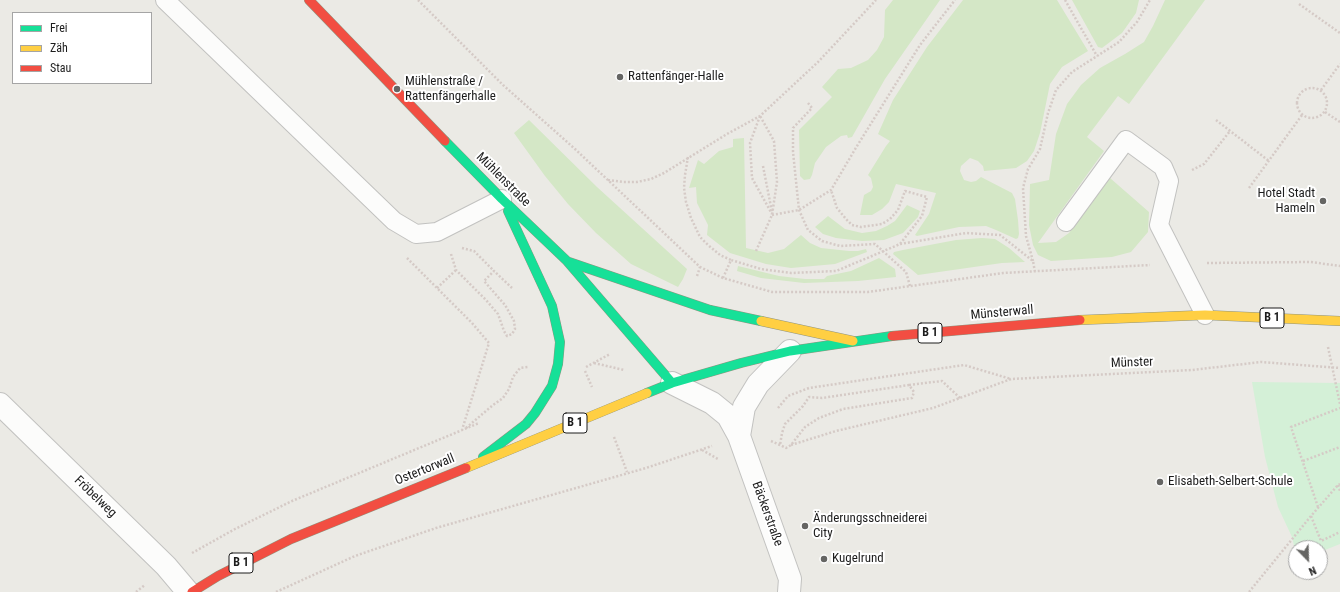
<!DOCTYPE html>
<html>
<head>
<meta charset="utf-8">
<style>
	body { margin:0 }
	#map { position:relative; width:1340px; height:592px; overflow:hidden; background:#ebeae5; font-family:"Roboto Condensed",sans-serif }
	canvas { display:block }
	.legend { position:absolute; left:12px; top:12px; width:140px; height:72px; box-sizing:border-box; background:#fff; border:1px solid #a5a5a5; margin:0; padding:5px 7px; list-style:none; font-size:12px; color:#1d1d1d }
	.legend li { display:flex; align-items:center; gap:8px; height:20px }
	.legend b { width:20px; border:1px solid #a5a5a5 }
	.north { position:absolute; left:1288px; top:540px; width:40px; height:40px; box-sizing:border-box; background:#fff; border:1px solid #a5a5a5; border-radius:50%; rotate:157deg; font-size:11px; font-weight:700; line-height:16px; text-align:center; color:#1d1d1d }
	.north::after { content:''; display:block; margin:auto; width:14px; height:18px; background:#656563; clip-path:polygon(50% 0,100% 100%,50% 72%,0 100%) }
</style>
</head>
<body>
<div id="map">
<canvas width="1340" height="592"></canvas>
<ul class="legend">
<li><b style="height:5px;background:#16e098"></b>Frei</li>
<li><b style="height:5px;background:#ffcf43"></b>Zäh</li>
<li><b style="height:5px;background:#f24e42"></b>Stau</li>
</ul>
<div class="north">N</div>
</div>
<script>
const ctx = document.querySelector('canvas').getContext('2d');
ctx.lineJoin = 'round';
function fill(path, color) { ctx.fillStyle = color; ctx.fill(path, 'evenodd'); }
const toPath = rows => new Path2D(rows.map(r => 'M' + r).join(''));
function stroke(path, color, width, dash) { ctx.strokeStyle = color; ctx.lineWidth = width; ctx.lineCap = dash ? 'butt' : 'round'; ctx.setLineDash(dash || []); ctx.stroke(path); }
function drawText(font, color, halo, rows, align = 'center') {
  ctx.font = font + ' "Roboto Condensed",sans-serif'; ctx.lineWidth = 4; ctx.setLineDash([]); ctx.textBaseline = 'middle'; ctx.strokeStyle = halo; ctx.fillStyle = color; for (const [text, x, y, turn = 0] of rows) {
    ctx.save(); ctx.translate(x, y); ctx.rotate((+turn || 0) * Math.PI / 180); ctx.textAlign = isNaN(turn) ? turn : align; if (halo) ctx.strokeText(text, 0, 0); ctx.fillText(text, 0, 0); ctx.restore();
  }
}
const grass = toPath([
	[893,0,940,0,885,79,852,137,848,138,847,135,841,136,826,147,815,163,812,175,810,179,804,180,800,176,799,130,832,97,822,87,838,69,851,68,868,60,877,50,884,37,885,10],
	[963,0,1057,0,1088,51,1062,67,1050,84,1040,133,1034,151,1027,161,1016,168,984,171,983,166,978,161,970,158,961,166,960,171,964,180,971,182,976,181,981,177,1012,193,1015,199,1018,220,1019,234,1018,238,1016,239,996,230,986,226,959,227,917,236,915,235,929,214,936,193,896,184,889,202,882,209,872,215,860,215,864,195,871,191,873,187,871,178,868,175,886,146,890,141,878,134,893,100,927,47],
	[1072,0,1139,0,1136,13,1122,33,1102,48,1098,47],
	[1165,0,1205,0,1129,104,1118,96,1087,137,1104,151,1038,243,1056,242,1069,233,1110,178,1149,212,1148,232,1131,252,1112,257,1051,261,1038,255,1033,245,1029,225,1030,184,1049,180,1056,134,1067,104,1081,85,1100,68,1125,54,1144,42,1153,26],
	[529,120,597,187,687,269,683,279,678,287,631,264,596,233,568,204,545,176,514,133],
	[744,138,746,248,768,253,784,249,801,235,810,243,821,248,849,251,858,251,866,249,867,252,835,264,791,268,766,264,730,253,707,235,708,225,697,203,696,187,689,188,698,160,704,164,719,151,733,147,733,139],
	[907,205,920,211,918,217,903,233,884,240,862,241,836,238,823,234,815,227,828,216,845,229,862,233,876,231,887,226,895,221],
	[982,238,995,239,1009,248,1025,262,1002,263,918,275,893,254,894,252,903,250,956,240],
	[879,258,895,269,896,277,858,281,804,283,761,278,737,271,738,266,779,276,805,279,824,279,827,276,851,271]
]);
const park = toPath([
	[1252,382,1340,383,1340,544,1320,552,1320,548,1296,548,1296,554,1292,537,1278,507,1265,457]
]);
const path = toPath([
	[418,0,503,85,575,149,700,267,723,278,772,292,868,292,1003,273,1150,265],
	[1065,0,1097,56],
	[1299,4,1340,33],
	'1297 103a15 15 0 1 1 30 0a15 15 0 1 1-30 0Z',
	[1321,90,1340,64],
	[808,103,812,108,793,128,793,152,799,210,808,230,822,241,840,246,875,244,906,272,910,286],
	[1325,112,1340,122],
	[760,116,750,143,752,178,772,214],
	[1216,120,1269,161],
	[688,157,685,175,684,188,686,202,691,218,700,237,708,245,720,255,731,260],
	[763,166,772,212],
	[1192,170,1204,164,1230,131],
	[608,180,623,182,637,182,651,179,664,173,727,134,760,116,818,62,876,0],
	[1249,188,1302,115],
	[772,215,799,210,831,190,857,146,920,45,955,0],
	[900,244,966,233,1000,235,1033,261,1035,272],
	[462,248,474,251,494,271],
	[756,251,772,215,777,182,774,141,760,116],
	[451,254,456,270,486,300,498,314,504,331,507,336,512,334,515,329,514,321,505,305,484,281,494,271,512,288],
	[407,258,472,323,489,343,462,430],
	[1033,261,1026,236,1023,188,1028,169,1040,149,1048,113,1056,90,1072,72,1119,42,1137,22,1150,0],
	[1207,263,1311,262,1340,266],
	[697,276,700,267],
	[723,278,731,260,761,269,791,273,836,271,872,256,900,244,922,216,927,197,905,191,898,210,890,219,882,224,861,227,852,225,846,219,837,208,831,190],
	[437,288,456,270],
	[1328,347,1340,404],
	[594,363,624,370],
	[586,367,610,354],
	[585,371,592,387],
	[909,385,942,381,960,398],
	[778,408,788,396,809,388,964,365,1011,379],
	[466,428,493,405,503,398,509,389,513,377,520,368,528,367],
	[614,437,627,472],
	[771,441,780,445,786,448,791,445,805,427,819,418,843,409,912,398,914,392,909,385,822,398,809,397,803,406,785,424,782,433,780,445],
	[791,445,836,431,933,408,1011,379,1192,370,1261,362,1340,368],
	[702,450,718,459],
	[1303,461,1340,447],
	[1338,485,1340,491],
	[1318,507,1291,427,1340,408],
	[1311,516,1321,541,1340,532],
	[192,553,235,529,292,501,479,423],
	[136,592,145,585],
	[276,592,355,556,436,528,646,468,712,446],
	[1249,592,1311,516,1338,485,1340,484]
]);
const lane = toPath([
	[165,0,394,221,416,234,437,232,502,199],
	[1066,222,1126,140,1163,167,1169,181,1159,225,1205,315]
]);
const street = toPath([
	[672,383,712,403,728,416,739,436,790,579,789,592],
	[0,404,166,566,188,592],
	[739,436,744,407,758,384,790,351]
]);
const fast = toPath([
	[445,141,502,199,567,261,672,383],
	[569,262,710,310,761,321],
	[647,393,672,383,741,363,790,351,892,336],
	[483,457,526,424,535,413,552,386,558,364,560,342,552,306,508,211]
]);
const slow = toPath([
	[1080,320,1205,315,1340,321],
	[761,321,853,341],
	[466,468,647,393]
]);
const jam = toPath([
	[309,0,445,141],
	[892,336,1080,320],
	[192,592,218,576,291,539,466,468]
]);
const markers = [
	[620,77,4,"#656563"],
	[397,89,4,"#656563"],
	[1323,201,4,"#656563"],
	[1160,482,4,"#656563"],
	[805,526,4,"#656563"],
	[824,559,4,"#656563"]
];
const shields = [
	[1272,318,24],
	[930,333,24],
	[575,423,24],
	[241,563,24]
];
const shieldNames = [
	["B 1",1272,318],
	["B 1",930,333],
	["B 1",575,423],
	["B 1",241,563]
];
const poiNames = [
	["Rattenfänger-Halle",628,77],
	["Mühlenstraße /",405,82],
	["Rattenfängerhalle",405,97],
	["Hotel Stadt",1315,194,"right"],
	["Hameln",1315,209,"right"],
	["Elisabeth-Selbert-Schule",1168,482],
	["Änderungsschneiderei",813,519],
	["City",813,534],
	["Kugelrund",832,559]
];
const streetNames = [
	["Mühlenstraße",503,180,45],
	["Münsterwall",1002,313,-5],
	["Münster",1132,363,-2],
	["Ostertorwall",425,470,-22],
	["Fröbelweg",95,497,44],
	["Bäckerstraße",767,514,70]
];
fill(grass, '#d4e7c6');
fill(park, '#d4f0d7');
stroke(lane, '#c2c2c0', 20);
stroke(street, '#c2c2c0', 24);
stroke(fast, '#90947f', 10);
stroke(slow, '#90947f', 10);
stroke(jam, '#90947f', 10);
stroke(path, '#d5cac6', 2.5, [2, 2]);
stroke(lane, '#fcfcfb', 18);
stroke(street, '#fcfcfb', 22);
stroke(fast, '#16e098', 9);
stroke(slow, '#ffcf43', 9);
stroke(jam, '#f24e42', 9);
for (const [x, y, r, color] of markers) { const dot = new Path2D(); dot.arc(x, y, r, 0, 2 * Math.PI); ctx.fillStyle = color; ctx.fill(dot); stroke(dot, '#fff', 1.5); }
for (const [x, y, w] of shields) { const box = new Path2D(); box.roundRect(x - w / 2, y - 10, w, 20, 3); ctx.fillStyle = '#fff'; ctx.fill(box); stroke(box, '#1d1d1d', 1); }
drawText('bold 12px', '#1d1d1d', null, shieldNames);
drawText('13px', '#1d1d1d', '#fff', poiNames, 'left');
drawText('13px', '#1d1d1d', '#fff', streetNames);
</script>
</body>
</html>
